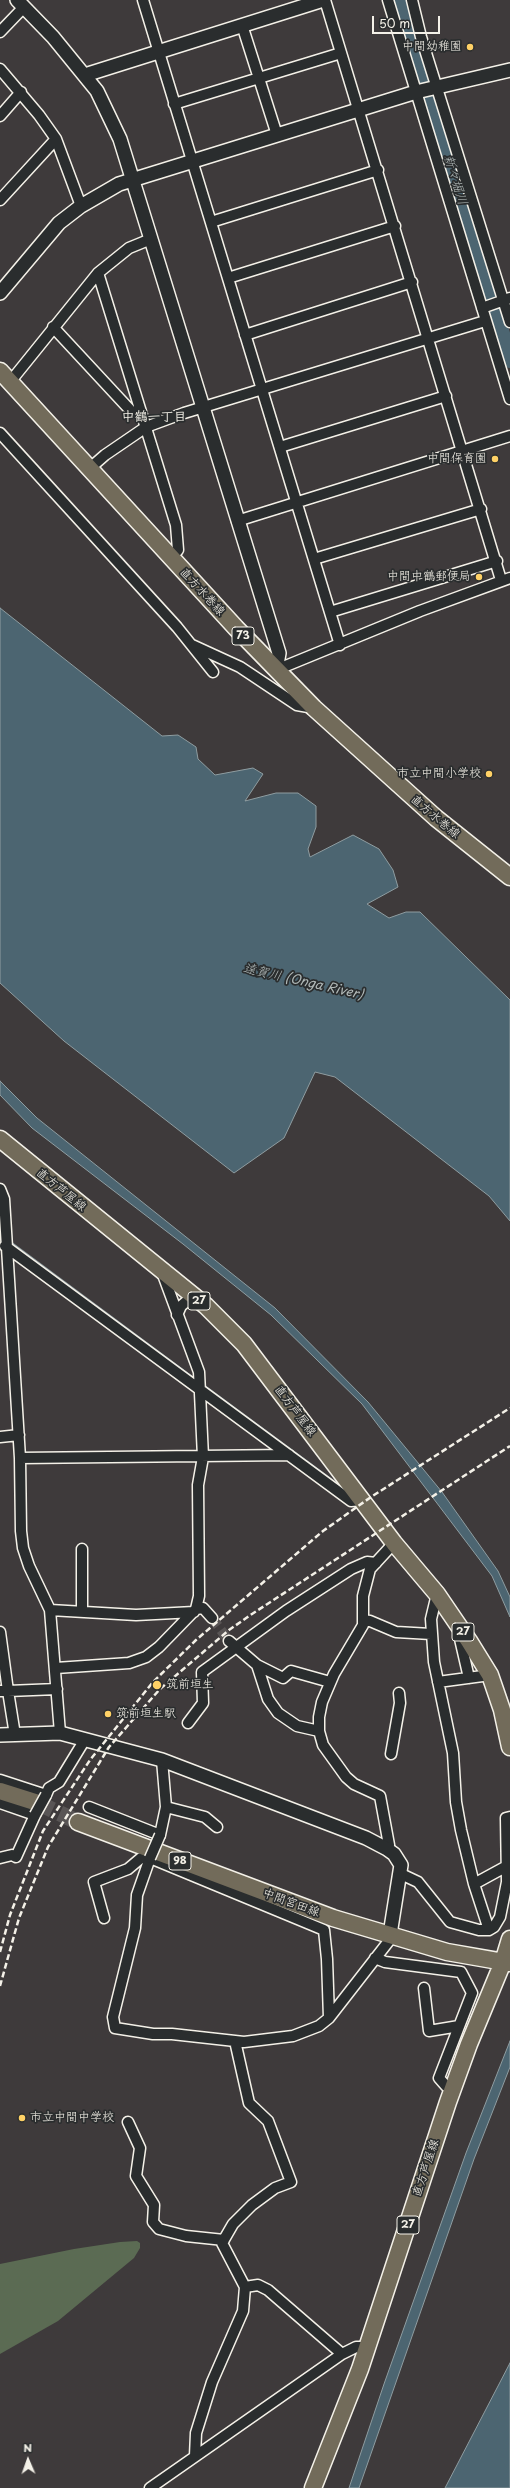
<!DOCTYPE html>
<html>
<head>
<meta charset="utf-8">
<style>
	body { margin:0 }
	#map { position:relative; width:510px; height:2488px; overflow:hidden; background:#3e3a3b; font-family:"Playpen Sans",sans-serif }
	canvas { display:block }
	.north { position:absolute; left:8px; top:2440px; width:40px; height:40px; -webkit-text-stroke:3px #2a2d2e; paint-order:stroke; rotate:358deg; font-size:11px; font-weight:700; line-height:16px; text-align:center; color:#f4f1e8 }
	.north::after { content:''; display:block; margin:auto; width:14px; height:18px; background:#f4f1e8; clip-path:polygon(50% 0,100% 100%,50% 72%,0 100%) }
	.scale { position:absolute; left:372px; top:16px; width:68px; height:18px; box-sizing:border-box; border:2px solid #f4f1e8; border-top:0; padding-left:5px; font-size:12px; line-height:14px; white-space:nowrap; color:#f4f1e8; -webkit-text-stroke:3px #2a2d2e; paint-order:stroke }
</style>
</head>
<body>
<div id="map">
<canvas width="510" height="2488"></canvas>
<div class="north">N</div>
<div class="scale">50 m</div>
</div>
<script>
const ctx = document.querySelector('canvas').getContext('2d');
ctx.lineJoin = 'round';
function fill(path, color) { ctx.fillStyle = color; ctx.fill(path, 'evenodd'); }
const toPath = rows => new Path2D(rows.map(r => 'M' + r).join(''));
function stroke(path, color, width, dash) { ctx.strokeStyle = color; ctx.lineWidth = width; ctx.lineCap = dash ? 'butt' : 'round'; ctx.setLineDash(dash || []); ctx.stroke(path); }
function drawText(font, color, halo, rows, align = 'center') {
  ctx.font = font + ' "Playpen Sans","Klee One",sans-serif'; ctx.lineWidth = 3.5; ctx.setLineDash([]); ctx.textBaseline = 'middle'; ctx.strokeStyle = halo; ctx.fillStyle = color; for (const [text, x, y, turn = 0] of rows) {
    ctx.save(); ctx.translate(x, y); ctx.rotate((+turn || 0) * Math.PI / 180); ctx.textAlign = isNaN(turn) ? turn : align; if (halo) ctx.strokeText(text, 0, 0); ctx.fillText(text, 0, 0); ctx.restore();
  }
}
const green = toPath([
	[137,2241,140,2243,140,2248,134,2258,58,2321,0,2354,0,2264,74,2249,120,2242]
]);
const water = toPath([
	[0,608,162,736,178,735,196,747,198,759,215,775,253,768,263,774,245,801,276,793,298,793,316,806,316,827,308,849,310,857,353,835,379,849,393,870,398,887,367,904,389,918,406,912,420,912,510,1000,510,1221,489,1196,335,1077,315,1072,284,1138,234,1173,64,1041,0,983,0,608],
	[0,1081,37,1118,275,1308,368,1402,442,1492,498,1571,510,1597,510,1617,492,1576,362,1404,271,1315,183,1244,32,1128,0,1095,0,1081],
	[510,2041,510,2067,474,2159,359,2488,349,2488,384,2384,466,2153,510,2041],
	[510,2363,510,2488,445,2488,510,2363]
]);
const stream = toPath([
	[10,1242,196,1380],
	[203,1385,344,1489]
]);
const river = toPath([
	[401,0,510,360]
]);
const minorTunnel = toPath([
	[212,1618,229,1641]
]);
const primaryTunnel = toPath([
	[38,1803,78,1822]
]);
const minor = toPath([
	[143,0,340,645],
	[325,0,501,580],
	[388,0,510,399],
	[412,0,421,37,510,322],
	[242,25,277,135],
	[0,32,24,7],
	[0,69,39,115,56,139,81,206],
	[174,104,341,53],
	[0,116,21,92],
	[0,200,56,139],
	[211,222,378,170],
	[98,273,176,525,178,550,171,558],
	[228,278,395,226],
	[482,308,510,298],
	[53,327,131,411,142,415],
	[245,335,412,282],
	[10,382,98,273,129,248,151,239],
	[0,433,177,627,213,672],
	[280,447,446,396],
	[89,469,105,455,146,427,184,413,485,321],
	[237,521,510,436],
	[314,559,481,509],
	[330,612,497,561],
	[192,645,240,667,297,705,314,708],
	[276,670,420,611,510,578],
	[0,1189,4,1199,20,1458,21,1531,23,1548,29,1566,50,1610,60,1733],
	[5,1246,351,1501,362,1500],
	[177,1315,181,1306,188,1300,195,1298],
	[0,1437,19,1435],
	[20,1458,289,1455],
	[437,1594,431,1619,434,1662,453,1753,456,1802,461,1830,474,1884,489,1930],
	[196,1609,203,1608,212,1618],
	[50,1610,136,1615,194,1612],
	[82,1611,82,1549],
	[363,1620,370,1621,396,1632,431,1634],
	[0,1632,8,1691,0,1691],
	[460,1639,469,1678],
	[229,1641,257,1665,268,1699,278,1713,297,1726,319,1731],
	[257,1665,283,1678,291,1671,330,1682],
	[56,1668,129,1663,146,1657,159,1647,196,1609,199,1596,198,1485,203,1457,199,1372,162,1272],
	[438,1682,490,1675],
	[188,1723,203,1703,202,1672,286,1611,351,1569,367,1562,376,1563],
	[15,1735,8,1691,57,1689],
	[391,1754,400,1703,399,1693],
	[0,1780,46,1795,49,1788,59,1782,84,1741],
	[0,1803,35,1815,16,1857,12,1855,0,1858],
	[89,1807,160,1835,166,1807,162,1760],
	[166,1807,205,1817,217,1827],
	[387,1849,389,1845,380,1796,354,1784,346,1777,323,1745,319,1731,319,1717,322,1702,334,1674,363,1625,363,1596,370,1569,394,1543],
	[150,1858,137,1895,135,1928,113,2017,115,2028,153,2034,172,2034,244,2042,293,2036,319,2026,329,2018,392,1937],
	[401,1874,418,1882,450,1922,479,1930,489,1930,494,1927,500,1917,507,1882,506,1818,510,1817],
	[474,1884,507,1866],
	[104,1918,94,1882,128,1869,141,1858,150,1858,324,1930,327,1959,329,2018],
	[375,1958,385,1962,461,1972,472,1993,439,2078,446,2086,453,2089],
	[424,1988,429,2031,459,2026],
	[128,2122,140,2148,136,2176,154,2205,153,2222,159,2229,186,2236,224,2240],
	[245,2287,258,2285,268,2290,342,2354],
	[195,2456,196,2433,212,2382,243,2311,245,2287,222,2243,233,2224,252,2205,275,2188,291,2182,268,2121,249,2103,235,2041],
	[150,2488,342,2354,356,2347,367,2347]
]);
const tertiary = toPath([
	[17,0,53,37,97,91,120,139,279,653,276,670],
	[85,75,323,0],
	[0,293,59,223,81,206,119,184,416,92,510,70],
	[0,1735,60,1733,162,1760,366,1838,387,1849,394,1854,401,1865,391,1928,392,1937]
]);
const primary = toPath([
	[0,371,236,628,314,708,436,818,510,877],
	[0,1139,206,1306,244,1344,394,1543,437,1594,469,1641,490,1675,502,1710,510,1747],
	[0,1791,38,1803],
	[78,1822,333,1918,447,1952,510,1963],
	[313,2488,360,2369,448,2102,469,2044,503,1962,510,1939]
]);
const rail = toPath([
	[0,1952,10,1915,43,1831,90,1760,153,1682,196,1640,323,1531,371,1497,510,1408],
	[0,1986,19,1918,48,1847,109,1747,160,1689,229,1630,252,1614,510,1446]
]);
const minorBridge = toPath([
	[35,1815,46,1795],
	[150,1858,160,1835]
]);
const markers = [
	[470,47,4,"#ffd166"],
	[495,459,4,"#ffd166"],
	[479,577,4,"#ffd166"],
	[489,774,4,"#ffd166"],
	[157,1685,5,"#ffd166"],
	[108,1714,4,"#ffd166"],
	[22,2118,4,"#ffd166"]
];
const shields = [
	[243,636,22],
	[199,1301,22],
	[463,1632,22],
	[180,1861,22],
	[408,2225,22]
];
const shieldNames = [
	["73",243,636],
	["27",199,1301],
	["27",463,1632],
	["98",180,1861],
	["27",408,2225]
];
const poiNames = [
	["中間幼稚園",462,47],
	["中間保育園",487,459],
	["中間中鶴郵便局",471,577],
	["市立中間小学校",481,774],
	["筑前垣生",166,1685,"left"],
	["筑前垣生駅",116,1714,"left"],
	["市立中間中学校",30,2118,"left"]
];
const streetNames = [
	["直方水巻線",202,592,47],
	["直方水巻線",435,817,40],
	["直方芦屋線",61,1190,39],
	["直方芦屋線",295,1411,53],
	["中間宮田線",291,1903,20],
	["直方芦屋線",426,2168,-72]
];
const waterNames = [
	["新々堀川",455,180,73],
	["遠賀川 (Onga River)",303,982,13]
];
const neighbourhoodNames = [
	["中鶴一丁目",154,417]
];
fill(green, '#5b6b53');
fill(water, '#4c6571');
stroke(water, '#8f9da1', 1);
stroke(stream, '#8f9da1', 2.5);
stroke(river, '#4c6571', 16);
stroke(minorTunnel, '#595555', 10, [10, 5]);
stroke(primaryTunnel, '#595555', 16, [16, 8]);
stroke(minor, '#f4f1e8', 13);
stroke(tertiary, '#f4f1e8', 16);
stroke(primary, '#f4f1e8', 19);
stroke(minor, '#2a2d2e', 10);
stroke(tertiary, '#2a2d2e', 13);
stroke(primary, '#726b5a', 16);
stroke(rail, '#f4f1e8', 2.5, [6, 3]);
stroke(minorBridge, '#f4f1e8', 13, []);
stroke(minorBridge, '#2a2d2e', 10);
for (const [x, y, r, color] of markers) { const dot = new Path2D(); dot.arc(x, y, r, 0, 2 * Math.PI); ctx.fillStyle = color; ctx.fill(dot); stroke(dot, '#2a2d2e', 1.5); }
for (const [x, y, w] of shields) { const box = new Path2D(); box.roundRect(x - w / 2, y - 9, w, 18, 3); ctx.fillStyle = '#2a2d2e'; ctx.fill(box); stroke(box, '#f4f1e8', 1); }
drawText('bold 11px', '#f4f1e8', null, shieldNames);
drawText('12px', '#f4f1e8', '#2a2d2e', poiNames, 'right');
drawText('12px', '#f4f1e8', '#2a2d2e', streetNames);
drawText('italic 13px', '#b1b9b8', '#2a2d2e', waterNames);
drawText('bold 13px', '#f4f1e8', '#2a2d2e', neighbourhoodNames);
</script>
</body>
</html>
